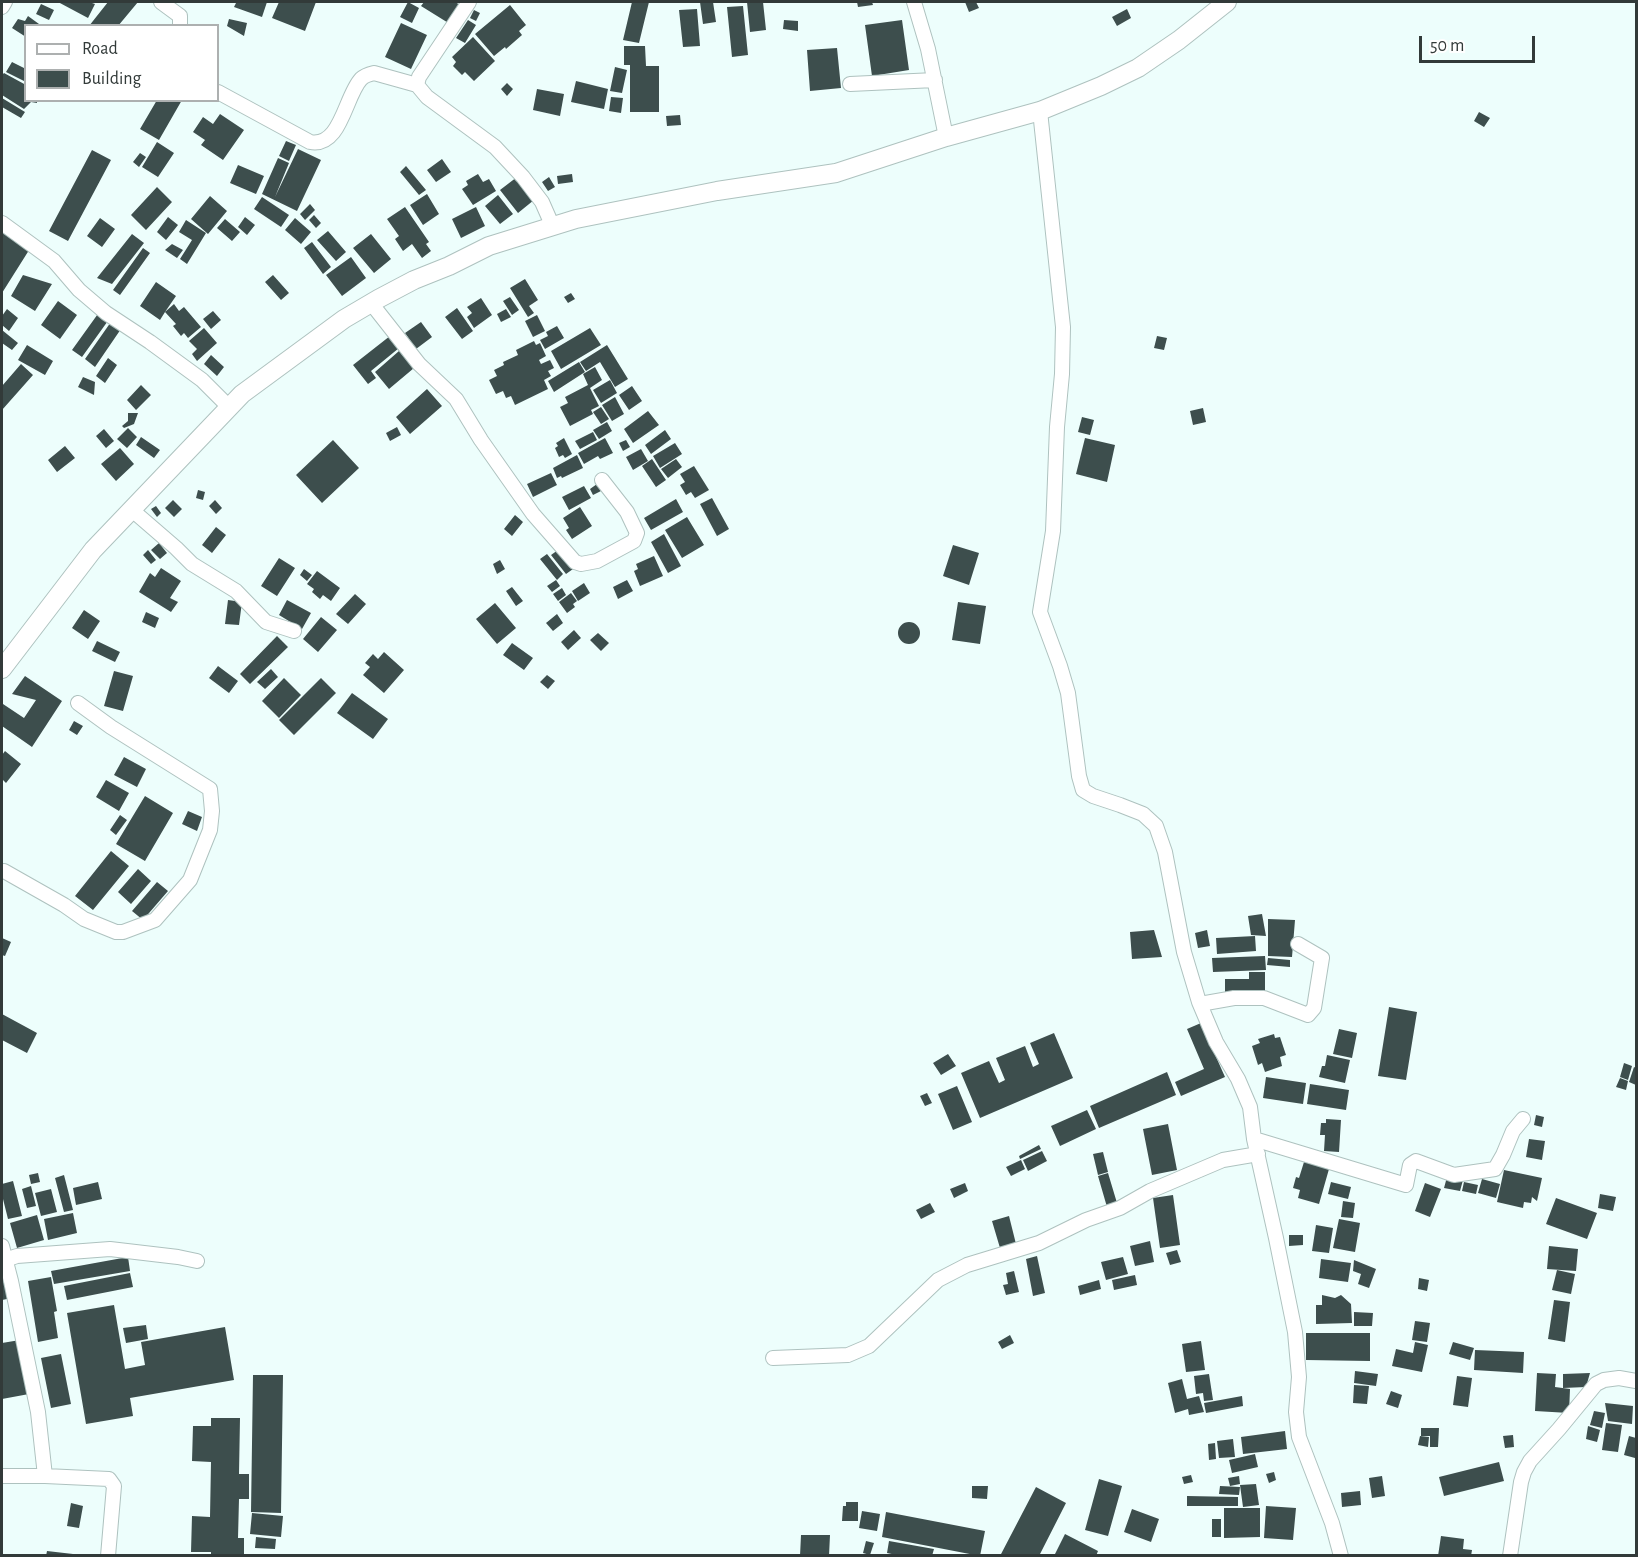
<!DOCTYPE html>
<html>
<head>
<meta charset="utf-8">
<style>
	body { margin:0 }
	#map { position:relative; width:1638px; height:1557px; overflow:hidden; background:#edfefc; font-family:"Alegreya Sans",sans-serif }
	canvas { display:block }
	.frame { position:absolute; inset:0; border:3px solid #323a39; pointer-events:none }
	.legend { position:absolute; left:24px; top:24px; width:195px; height:78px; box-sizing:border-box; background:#fff; border:2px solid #adb0b0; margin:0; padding:8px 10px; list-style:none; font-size:18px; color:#323a39 }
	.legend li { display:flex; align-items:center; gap:12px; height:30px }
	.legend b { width:30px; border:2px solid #adb0b0 }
	.scale { position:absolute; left:1419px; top:36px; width:116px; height:27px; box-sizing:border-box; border:3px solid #323a39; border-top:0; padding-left:8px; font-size:18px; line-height:21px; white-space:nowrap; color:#323a39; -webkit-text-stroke:4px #fff; paint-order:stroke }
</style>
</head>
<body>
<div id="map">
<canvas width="1638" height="1557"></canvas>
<div class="frame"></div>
<ul class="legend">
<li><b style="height:8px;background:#fff"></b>Road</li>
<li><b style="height:16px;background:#3d4e4d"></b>Building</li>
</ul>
<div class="scale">50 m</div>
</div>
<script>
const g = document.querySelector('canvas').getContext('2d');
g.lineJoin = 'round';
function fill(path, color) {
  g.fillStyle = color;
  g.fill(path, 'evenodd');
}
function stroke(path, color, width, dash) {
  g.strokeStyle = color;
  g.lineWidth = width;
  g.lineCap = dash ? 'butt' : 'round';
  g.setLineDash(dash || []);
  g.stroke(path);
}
const building = new Path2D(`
	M58 2H89L95 4 88 18Z
	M108 2H138L118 26H89Z
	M231 2H267L262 17 234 7 236 3Z
	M279 2H316L305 31 272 18Z
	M408 2 419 8 412 23 400 17Z
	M424 2H455L462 6 450 24 421 6Z
	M632 2H649L639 43 623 40Z
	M700 2H713L716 22 703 24Z
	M747 2H763L766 30 750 32Z
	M857 2H872L873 5 858 7Z
	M965 2H976L979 8 969 12Z
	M41 4 54 10 49 20 36 14Z
	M510 5 526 25 519 31 522 35 506 49 505 47 494 56 475 34Z
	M743 6 748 55 732 57 727 7Z
	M697 9 700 46 683 47 679 10Z
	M1127 9 1131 18 1117 26 1112 17Z
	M474 10 480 13 476 21 470 18Z
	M28 16 39 24 38 26H26V37L12 28 18 19 25 21Z
	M229 19 247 23 244 36 227 26Z
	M468 20 476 25 465 43 456 38Z
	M784 20 798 21V31L783 29Z
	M902 20 909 70 872 76 865 25Z
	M401 23 427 35 411 69 385 57Z
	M473 37 495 61 474 81 465 72 462 75 453 66 456 62 452 57Z
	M624 46H645L646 66H659V112H630V65H624Z
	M837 48 841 88 810 91 807 50Z
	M12 62 26 69V82L6 72Z
	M615 67 627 70 622 93 610 91Z
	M4 73 26 85V100H37V103L31 102 24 109 2 95V75Z
	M576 81 608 89 604 109 571 102Z
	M507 83 513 89 507 96 501 89Z
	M537 89 564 94 560 116 533 110Z
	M611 97 623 98 621 113 609 111Z
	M2 98 25 112 21 118 2 107Z
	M157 100H182L159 140 140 129Z
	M1479 112 1490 118 1484 127 1474 121Z
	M220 114 244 130 223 160 201 145 205 140 193 132 203 117 213 124Z
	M680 115 681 125 667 126 666 116Z
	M286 141 296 145 289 161 279 156Z
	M157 142 174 153 158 177 142 167Z
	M298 149 321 160 297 211 262 194 278 158 289 163 275 197Z
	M92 150 111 160 68 241 49 231Z
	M140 153 146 157 139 167 133 162Z
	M442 159 451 172 436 182 427 170Z
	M238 165 264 176 256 194 230 183Z
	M406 166 426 190 419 195 400 172Z
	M478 174 483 182 489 179 496 191 473 205 462 189 468 185 466 181Z
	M572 174 573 182 558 184 557 176Z
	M517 177 534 200 518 213 500 190Z
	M549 177 555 187 548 191 542 182Z
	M157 187 172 202 146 230 131 215Z
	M427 194 439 214 423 225 410 205Z
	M498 195 513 214 500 224 485 206Z
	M210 196 227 211 208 234 191 219Z
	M262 197 289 215 281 227 254 209Z
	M310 204 315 210 305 220 300 214Z
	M405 207 429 242 426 244 431 251 422 258 412 244 403 251 395 239 399 236 387 219Z
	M476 207 485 226 461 238 452 219Z
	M314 215 321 223 316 228 309 220Z
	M168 217 178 225 166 240 157 232Z
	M245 217 255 225 247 235 238 227Z
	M100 218 115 229 102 247 87 236Z
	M295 218 311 232 301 244 285 230Z
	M225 219 240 232 232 241 217 228Z
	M186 220 206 233 187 264 180 259 192 240 179 232Z
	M2 228 31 247 2 293Z
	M328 231 346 252 336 261 317 240Z
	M132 234 144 243 112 284 97 278Z
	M371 234 391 259 374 273 353 248Z
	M312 242 331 267 323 274 304 248Z
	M172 244 183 250 177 258 165 250Z
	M143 248 150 253 120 295 113 290Z
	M351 257 366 278 342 296 326 275Z
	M23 275 52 284 35 311 11 296Z
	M273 275 289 293 281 300 265 282Z
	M525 279 538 300 529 306 534 313 528 317 510 288Z
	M156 282 176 296 165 312 174 304 179 311 184 307 201 327 188 338 184 333 181 336 173 326 176 324 165 312 160 320 140 306Z
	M571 293 575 299 568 303 564 297Z
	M510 297 519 310 512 315 503 301Z
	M481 298 492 315 474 328 467 317 472 313 467 307Z
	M58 301 77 315 60 339 41 325Z
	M457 308 473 331 462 339 445 317Z
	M7 309 18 318 9 331 2 325V316Z
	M506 309 511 317 501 322 497 314Z
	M100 311 110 318 82 357 72 350Z
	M213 311 221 320 211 329 203 319Z
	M537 315 545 331 533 337 525 321Z
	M113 319 123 326 95 367 85 359Z
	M421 322 432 337 416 349 405 333Z
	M557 326 564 338 545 349 540 340 548 336 546 332Z
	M204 328 217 343 197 361 192 354 197 349 189 341Z
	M590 328 601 345 561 369 551 351Z
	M2 330 18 343 12 350 2 343Z
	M390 336 399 348 371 371 376 378 368 384 353 365Z
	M1157 336 1167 338 1164 350 1154 348Z
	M534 341 536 345 540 343 546 356 539 360 541 364 550 360 554 368 548 371 551 376 544 380 548 389 515 405 511 396 506 398 503 391 496 394 489 380 497 376 494 370 504 365 503 362 518 355 516 350Z
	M27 345 53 361 45 375 18 360Z
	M607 345 628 379 615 387 600 362 586 371 580 362Z
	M399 351 414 368 389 389 375 372Z
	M211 355 224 367 217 376 204 364Z
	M108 358 117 365 105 383 96 376Z
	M579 362 585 372 554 392 548 381Z
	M21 364 33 375 2 410V386Z
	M595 367 602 380 590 388 599 406 591 410 593 414 570 426 560 407 568 403 565 397 588 385 583 374Z
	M83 377 95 382 94 395 78 387Z
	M610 380 617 393 601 403 593 390Z
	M141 385 151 395 136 410 127 400Z
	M632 386 642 401 629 410 619 395Z
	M427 389 442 406 410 434 396 417Z
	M615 397 624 414 612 421 602 405Z
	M601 407 609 419 601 424 593 412Z
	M1203 408 1206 422 1193 425 1190 411Z
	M648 411 659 425 633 443 624 429Z
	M128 413H138L134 424 124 428 122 426 128 421Z
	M1082 417 1094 420 1090 435 1078 432Z
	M607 422 612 431 599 439 593 430Z
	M397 427 401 435 390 441 386 433Z
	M128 428 137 437 127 448 117 439Z
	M104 429 114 441 106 448 96 436Z
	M665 430 671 439 651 454 645 445Z
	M593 432 597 440 580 449 575 441Z
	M141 437 160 450 154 458 136 445Z
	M564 438 572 454 565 458 563 455 559 457 555 448 558 446 556 443Z
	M605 438 613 453 600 459 598 456 584 464 578 453Z
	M1085 438 1115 445 1107 482 1076 474Z
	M333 440 359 468 322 503 296 475Z
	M626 440 630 447 623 451 619 443Z
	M675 443 682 454 660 468 653 456Z
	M65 446 75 458 57 472 48 460Z
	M120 448 134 464 116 481 101 464Z
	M641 449 648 461 633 470 626 457Z
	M577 455 583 468 562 478 561 476 557 478 553 468Z
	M652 459 666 480 656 487 642 466Z
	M676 459 682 467 668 478 661 469Z
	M694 466 709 490 695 498 691 492 686 495 680 485 685 482 680 474Z
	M551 473 557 485 533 497 527 484Z
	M597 484 601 491 593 495 590 489Z
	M584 486 591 498 569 510 562 497Z
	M198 490 205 492 203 500 196 498Z
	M712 498 729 529 717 536 700 504Z
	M676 499 683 512 651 530 644 518Z
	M173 500 182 509 174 517 165 508Z
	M215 500 222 508 216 514 209 506Z
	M156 506 161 513 157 517 151 509Z
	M580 507 592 526 572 539 566 530 569 528 563 518Z
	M515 515 523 522 512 536 504 529Z
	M687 517 704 545 682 558 665 530Z
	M216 527 226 535 212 553 202 545Z
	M664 534 681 566 668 573 651 542Z
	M159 543 167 553 160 559 151 550Z
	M953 545 979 553 969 585 943 576Z
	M148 550 156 560 151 564 143 555Z
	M558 550 573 569 566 574 551 555Z
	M547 554 563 574 557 580 540 559Z
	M654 556 663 576 640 586 634 571 638 569 636 564Z
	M279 558 295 568 277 596 261 586Z
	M500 560 505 569 497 574 493 564Z
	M161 568 181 581 170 598 178 602 171 612 139 592 150 573 155 577Z
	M304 569 312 575 307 581 300 575Z
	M317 571 340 588 331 601 323 595 320 599 312 592 314 589 307 584Z
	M556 580 560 586 552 592 547 586Z
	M627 580 633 591 618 599 613 587Z
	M584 583 590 593 578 601 572 591Z
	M512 587 523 601 516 606 506 591Z
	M562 588 566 595 558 601 553 594Z
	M571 593 577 601 573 604 575 607 567 613 559 602Z
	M355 594 366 604 348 624 336 614Z
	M228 600 242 602 239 625 225 624Z
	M287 600 311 613 302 629 279 615Z
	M958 602 986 606 980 644 952 640Z
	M495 603 516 628 497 644 476 619Z
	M84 610 100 621 88 639 72 628Z
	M146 612 159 618 155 628 142 622Z
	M557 614 563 623 553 631 546 623Z
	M321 617 337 630 318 652 303 639Z
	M898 633a11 11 0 1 1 22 0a11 11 0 1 1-22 0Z
	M574 630 581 638 568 650 561 642Z
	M598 633 609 643 601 651 590 640Z
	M277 636 288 647 250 684 240 674Z
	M97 641 120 652 115 662 92 651Z
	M512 643 533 658 524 670 503 655Z
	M384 652 404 670 384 693 363 675 370 667 365 663 373 654 378 659Z
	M218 666 238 681 229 693 209 678Z
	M271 669 278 677 265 689 257 682Z
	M114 671 133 676 123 711 104 706Z
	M547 675 555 681 548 689 540 682Z
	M25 676 62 701 32 747 2 726V707L3 704 24 718 36 700 12 694Z
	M284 678 301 695 279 718 262 701Z
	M321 678 336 693 294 735 279 720Z
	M352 693 388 719 373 739 337 713Z
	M74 721 83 726 77 735 69 730Z
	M5 751 21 764 6 783 2 779V755Z
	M124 757 146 769 137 787 114 775Z
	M106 780 129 793 119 811 96 797Z
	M145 796 173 813 145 861 116 844Z
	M188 811 202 817 197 831 182 824Z
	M120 815 127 820 116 835 110 830Z
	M111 851 129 866 93 910 75 896Z
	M138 869 151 881 131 904 118 892Z
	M157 882 168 891 143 920 132 911Z
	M1262 914 1266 936 1251 935 1248 916Z
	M1268 919 1295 920 1292 957 1268 956Z
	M1154 930 1162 957 1132 959 1130 932Z
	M1207 930 1210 946 1198 948 1195 933Z
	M1255 936 1256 951 1217 954 1216 938Z
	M2 938 11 942 5 956 2 955Z
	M1265 956 1266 970 1213 972 1212 958Z
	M1268 958 1290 960V967L1267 965Z
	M1249 972H1265V992H1225V979H1249Z
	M1389 1007 1417 1012 1406 1080 1378 1076Z
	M2 1014 37 1033 27 1053 2 1040Z
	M1201 1023 1225 1077 1181 1096 1175 1082 1204 1069 1187 1029Z
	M1339 1029 1357 1033 1352 1058 1333 1054Z
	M1054 1033 1073 1078 980 1118 961 1073 989 1061 999 1083 1005 1080 996 1058 1025 1046 1033 1067 1039 1064 1030 1043Z
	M1274 1034 1275 1038 1280 1037 1286 1055 1280 1057 1282 1066 1265 1072 1262 1063 1258 1065 1252 1046 1260 1043 1258 1039Z
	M948 1054 956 1066 941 1075 933 1063Z
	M1327 1055 1350 1060 1345 1083 1319 1077 1322 1066H1325Z
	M1624 1063 1632 1066 1628 1080 1620 1077Z
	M1634 1067 1636 1068V1085L1629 1082Z
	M1167 1072 1176 1095 1099 1128 1090 1106Z
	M1266 1077 1306 1083 1303 1104 1263 1098Z
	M1620 1078 1628 1081 1626 1090 1616 1087Z
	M1310 1084 1349 1090 1346 1110 1307 1104Z
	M957 1086 972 1122 953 1130 938 1094Z
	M927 1093 932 1103 925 1106 920 1096Z
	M1087 1110 1096 1129 1060 1146 1051 1126Z
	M1536 1115 1544 1117 1542 1127 1534 1125Z
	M1326 1119 1341 1120 1339 1152 1324 1151 1325 1135H1320L1321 1123H1326Z
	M1168 1124 1177 1170 1152 1175 1143 1129Z
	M1529 1139 1545 1141 1542 1160 1526 1157Z
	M1039 1145 1041 1149 1020 1159 1019 1156Z
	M1042 1151 1047 1161 1028 1171 1023 1160Z
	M1103 1152 1108 1172 1098 1175 1093 1154Z
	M1021 1160 1025 1169 1011 1176 1006 1167Z
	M1304 1162 1329 1169 1319 1204 1298 1198 1300 1190 1293 1188 1296 1177 1299 1178Z
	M1504 1170 1542 1178 1537 1201 1532 1197 1531 1203 1524 1202 1523 1208 1497 1202Z
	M38 1173 40 1182 31 1184 29 1175Z
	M1108 1173 1117 1203 1107 1207 1098 1176Z
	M64 1175 73 1210 64 1212 55 1178Z
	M1447 1177 1463 1180 1460 1191 1444 1188Z
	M1482 1179 1500 1184 1496 1198 1478 1193Z
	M13 1181 22 1216 8 1219 2 1195V1184Z
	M98 1182 102 1199 76 1205 73 1188Z
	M1331 1182 1351 1187 1348 1199 1328 1194Z
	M1464 1182 1478 1185 1476 1194 1462 1191Z
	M965 1183 968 1191 954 1198 950 1189Z
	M1425 1183 1441 1189 1430 1217 1415 1211Z
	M31 1186 36 1206 27 1208 22 1189Z
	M51 1189 57 1212 41 1216 35 1193Z
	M1600 1194 1616 1197 1613 1211 1598 1208Z
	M1173 1195 1180 1245 1160 1248 1153 1198Z
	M1556 1198 1597 1213 1587 1239 1546 1224Z
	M1343 1201 1355 1203 1353 1218 1341 1217Z
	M930 1203 935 1212 921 1219 916 1210Z
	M73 1213 77 1233 48 1240 44 1219Z
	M37 1215 44 1240 17 1248 10 1223Z
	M1009 1216 1016 1244 1000 1248 992 1221Z
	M1339 1219 1360 1223 1355 1252 1333 1248Z
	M1316 1225 1333 1228 1329 1253 1312 1251Z
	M1289 1235H1303V1245L1289 1246Z
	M1150 1241 1154 1262 1135 1266 1130 1246Z
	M1549 1246 1578 1249 1576 1271 1547 1269Z
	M1177 1250 1181 1262 1170 1265 1166 1253Z
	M1037 1256 1045 1293 1033 1296 1026 1259Z
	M128 1257 130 1271 54 1284 51 1271Z
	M1123 1257 1128 1274 1106 1280 1101 1262Z
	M1321 1259 1351 1263 1348 1282 1319 1278Z
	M1354 1260 1376 1269 1369 1288 1358 1284 1361 1274 1353 1271Z
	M1557 1270 1575 1274 1571 1294 1552 1290Z
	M1014 1271 1019 1292 1006 1295 1003 1285 1008 1284 1006 1273Z
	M6 1272 12 1298 2 1300V1273Z
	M130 1273 133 1287 67 1300 64 1286Z
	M1135 1275 1137 1285 1114 1290 1112 1280Z
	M51 1277 57 1311 54 1312 58 1338 38 1342 28 1281Z
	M1419 1278 1429 1280 1427 1291 1418 1289Z
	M1099 1280 1101 1289 1080 1295 1078 1286Z
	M1322 1295 1335 1298 1341 1295 1351 1304 1352 1323 1316 1324V1305H1322Z
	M1554 1300 1570 1302 1565 1342 1548 1339Z
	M114 1305 125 1369 145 1365 141 1342 225 1327 234 1380 130 1398 133 1416 86 1424 67 1313Z
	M1354 1312 1373 1313 1372 1326H1354Z
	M1415 1321 1430 1323 1427 1342 1412 1340Z
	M146 1325 148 1339 126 1343 123 1328Z
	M1306 1333H1370V1361L1306 1360Z
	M1010 1335 1014 1343 1002 1349 998 1342Z
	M20 1340 29 1394 2 1399V1343Z
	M1201 1341 1205 1370 1186 1372 1182 1344Z
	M1415 1342 1428 1345 1422 1372 1392 1366 1396 1349 1413 1353Z
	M1453 1342 1474 1348 1470 1360 1449 1354Z
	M1475 1350 1524 1352 1523 1373 1474 1370Z
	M61 1354 71 1404 51 1408 41 1358Z
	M1355 1371 1378 1374 1376 1386 1354 1383Z
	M1537 1373 1556 1374 1555 1387 1570 1389 1569 1413 1535 1411Z
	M1590 1373 1586 1387 1563 1388V1374Z
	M1209 1374 1213 1400 1204 1401 1203 1393 1196 1394 1194 1376Z
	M253 1375H283L281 1513 251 1512Z
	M1457 1376 1472 1378 1468 1407 1453 1405Z
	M1182 1379 1187 1399 1199 1396 1204 1412 1189 1415 1188 1409 1175 1413 1168 1383Z
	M1354 1385 1369 1386 1367 1404 1353 1403Z
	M1391 1391 1402 1395 1398 1408 1386 1404Z
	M1242 1396 1243 1406 1206 1413 1204 1403Z
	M1605 1403 1633 1406 1632 1424 1608 1421Z
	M1594 1411 1605 1413 1602 1428 1590 1425Z
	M211 1418H240L239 1474H249V1499H239L238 1538H244V1556H211V1552H191L192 1516 210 1517 211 1462 192 1461 193 1426H211Z
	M1606 1423 1622 1425 1618 1452 1602 1450Z
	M1588 1426 1600 1430 1597 1442 1586 1439Z
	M1421 1428H1439L1438 1447H1430V1436H1421Z
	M1285 1431 1287 1449 1243 1454 1241 1437Z
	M1513 1435 1514 1447 1505 1448 1503 1436Z
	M1420 1436 1429 1437 1428 1447 1418 1445Z
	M1629 1436 1636 1438V1450L1635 1458 1624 1455Z
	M1233 1439 1235 1457 1219 1458 1217 1441Z
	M1215 1443 1216 1459 1209 1460 1208 1444Z
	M1255 1454 1258 1467 1232 1473 1229 1460Z
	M1499 1462 1504 1481 1444 1496 1439 1477Z
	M1274 1472 1276 1480 1269 1483 1266 1474Z
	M1191 1475 1193 1482 1184 1484 1182 1477Z
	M1239 1476 1240 1484 1230 1486 1228 1478Z
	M1382 1476 1385 1496 1372 1498 1369 1478Z
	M1099 1479 1122 1486 1108 1536 1085 1530Z
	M1256 1484 1259 1505 1243 1507 1240 1485Z
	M972 1486H988L987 1499 972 1498Z
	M1220 1486 1240 1487 1239 1495 1219 1494Z
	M1036 1487 1066 1503 1039 1556H1000Z
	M1360 1491 1361 1505 1342 1507 1341 1493Z
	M1187 1496 1238 1497V1506H1187Z
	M846 1502H858V1521H842L843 1506H846Z
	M71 1503 83 1506 79 1528 67 1526Z
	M1266 1506 1296 1508 1293 1540 1264 1538Z
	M1224 1508H1260V1537L1224 1538Z
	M1132 1509 1159 1519 1151 1542 1124 1532Z
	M862 1511 880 1514 877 1531 859 1528Z
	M886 1512 985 1531 980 1556 882 1537Z
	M252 1513 283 1516 281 1537 250 1534Z
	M1212 1519H1221V1537H1212Z
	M1065 1534 1098 1551 1096 1556H1054Z
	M801 1535H830L829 1556H800Z
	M1441 1536 1464 1539 1463 1549 1472 1550 1471 1556H1438Z
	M256 1537 276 1539 275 1549 255 1548Z
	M866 1541 874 1543 870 1555 863 1553Z
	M889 1541 934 1549 932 1556H901L887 1553Z
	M47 1551 73 1554V1556H46Z`);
const minor = new Path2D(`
	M161 2 180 16V26
	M469 2 419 77 417 85 427 97 495 147 523 177 542 202 553 227
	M914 2 928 49 946 137
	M2 7 5 2
	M850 84 935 80
	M218 92 310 142C341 148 345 96 361 79 364 76 370 74 374 73L417 85
	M1040 111 1063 327 1062 374 1057 427 1053 531 1040 612 1060 666 1068 693 1079 776 1083 790 1093 796 1120 805 1143 814 1156 826 1165 852 1184 952 1199 1002 1216 1042 1238 1079 1250 1107 1254 1139 1276 1238 1295 1332 1299 1377 1296 1412 1299 1437 1332 1523 1341 1556
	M2 223 54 261 79 290 106 313 150 342 202 380 230 408
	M371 303 419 364 456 399 481 440 533 514 575 562 581 564 597 561 634 541 637 533 627 512 602 480
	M132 510 176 548 192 564 236 591 266 622 294 631
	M4 871 64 905 84 919 116 932H123L155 920 190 880 210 830 212 811 210 789 111 727 78 703
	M1200 1004 1234 998H1264L1308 1015 1314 1008 1322 958 1298 944
	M1254 1139 1406 1185 1410 1165 1416 1161 1454 1175 1495 1169 1503 1155 1513 1131 1523 1119
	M2 1246 11 1281 38 1412 45 1476
	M2 1261 17 1256 110 1249 178 1257 197 1261
	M773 1358 848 1355 869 1346 938 1280 967 1265 1039 1243 1086 1220 1120 1208 1150 1191 1223 1160 1258 1154
	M2 1476H45L109 1479 114 1486 108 1556
	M1510 1556 1521 1482 1524 1472 1530 1461 1559 1429 1596 1384 1604 1380 1619 1378 1636 1381`);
const tertiary = new Path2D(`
	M2 669 93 550 242 394 344 319 378 299 414 280 449 266 489 246 576 219 717 191 836 173 946 137 1040 111 1101 86 1138 68 1179 40 1227 2`);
fill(building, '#3d4e4d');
stroke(minor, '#aec2bf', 16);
stroke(tertiary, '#aec2bf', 20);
stroke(minor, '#fff', 14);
stroke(tertiary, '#fff', 18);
</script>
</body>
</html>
